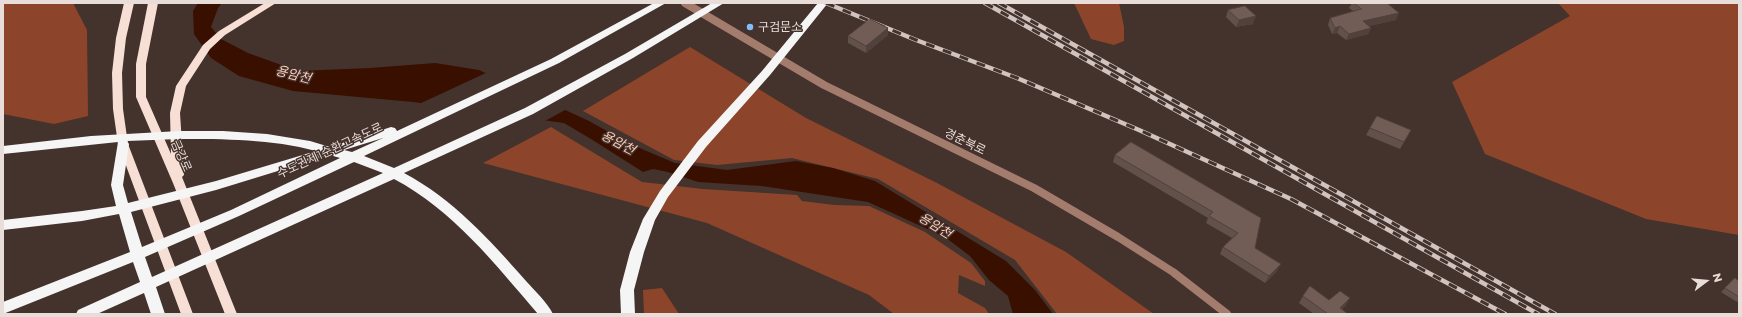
<!DOCTYPE html>
<html>
<head>
<meta charset="utf-8">
<style>
	body { margin:0 }
	#map { position:relative; width:1742px; height:317px; overflow:hidden; background:#44322c; font-family:Montserrat,sans-serif }
	canvas { display:block }
	.frame { position:absolute; inset:0; border:4px solid #e9ddd9; pointer-events:none }
	.north { position:absolute; left:1686px; top:261px; width:40px; height:40px; -webkit-text-stroke:3px #44322c; paint-order:stroke; rotate:74deg; font-size:11px; font-weight:700; line-height:16px; text-align:center; color:#e9ddd9 }
	.north::after { content:''; display:block; margin:auto; width:14px; height:18px; background:#e9ddd9; clip-path:polygon(50% 0,100% 100%,50% 72%,0 100%) }
</style>
</head>
<body>
<div id="map">
<canvas width="1742" height="317"></canvas>
<div class="frame"></div>
<div class="north">N</div>
</div>
<script>
const g = document.querySelector('canvas').getContext('2d');
g.lineJoin = 'round';
function fill(path, color) {
  g.fillStyle = color;
  g.fill(path, 'evenodd');
}
function stroke(path, color, width, dash) {
  g.strokeStyle = color;
  g.lineWidth = width;
  g.lineCap = dash ? 'butt' : 'round';
  g.setLineDash(dash || []);
  g.stroke(path);
}
function write(font, color, halo, rows, align = 'center') {
  g.font = font + ' Montserrat,"Noto Sans KR",sans-serif';
  g.lineWidth = 3;
  g.setLineDash([]);
  g.textBaseline = 'middle';
  g.strokeStyle = halo;
  g.fillStyle = color;
  for (const [text, x, y, turn = 0] of rows) {
    g.save();
    g.translate(x, y);
    g.rotate((+turn || 0) * Math.PI / 180);
    g.textAlign = isNaN(turn) ? turn : align;
    if (halo) g.strokeText(text, 0, 0);
    g.fillText(text, 0, 0);
    g.restore();
  }
}
const green = new Path2D(`
	M3 3H73L87 30 88 116 54 124 3 114Z
	M1074 3H1119L1124 27V41L1114 45 1091 39Z
	M1558 3H1739V235L1646 219 1485 154 1452 82 1570 16Z
	M690 47 806 118 937 183 1066 252 1154 314H1057L1015 260 878 179 792 158 717 165 674 160 583 111Z
	M551 127 642 182 703 189 797 195 802 201 834 205 869 206 925 232 971 263 985 281V286L959 275 958 293 985 308 989 314H894L869 295 707 223 483 163Z
	M662 288 679 314H644L643 290Z`);
const water = new Path2D(`
	M198 3H222L218 8 211 27 221 39 248 53 298 71 370 68 435 63 479 70 589 121 630 144 675 163 727 170 796 161 833 168 875 181 1006 261 1035 290 1053 314H1013L1008 296 989 280 970 256 945 237 868 202 762 186 698 182 668 172 653 169 643 172 591 139 564 123 413 102 293 91 239 76 211 58 194 34 193 11Z`);
const pier = new Path2D(`
	M488 72 567 109 543 122 419 104Z`);
const tertiary = new Path2D(`
	M685 3 824 85 1034 188 1118 237 1173 272 1227 314`);
const trunk = new Path2D(`
	M124 3H134L126 38 122 73 123 109 128 144 193 314H181L118 144 113 109 112 73 116 38Z
	M148 3H158L146 64V97L171 154 170 113 176 86 203 45 219 31 265 3H276L225 35 210 49 186 86 180 113 184 175 182 177 237 314H225L173 183 136 97V64Z`);
const motorway = new Path2D(`
	M654 3H666L559 63 364 156 394 168 525 108 625 54 712 3H724L633 58 533 114 404 173C453 199 490 240 526 281 535 291 547 302 553 314H538C495 264 453 210 394 179L156 287 165 314H151L144 293 97 314H76L78 310 140 282 133 262 3 314V302L130 252 119 214 82 221 3 230V220L82 211 116 206 111 185 118 142 3 154V146L91 136 179 131H223L267 134 310 141 330 147 391 127 395 128 397 131 551 59ZM383 138 352 152 344 150ZM179 139C224 139 272 139 316 151L216 181 128 203 123 185 129 144 127 141ZM330 155 340 158 231 210 142 247 131 212 216 190ZM354 162 383 173 152 277 145 257 239 216Z
	M818 3H828L770 75 706 147 668 197 655 220 644 252 634 290 635 314H621L620 290 630 252 643 219 660 191 698 141 762 71Z`);
const rail = new Path2D(`
	M826 3 916 40 1017 78 1139 130 1291 199 1505 314
	M985 3 1538 314
	M999 3 1555 314`);
const wall = new Path2D(`
	M1352 3H1387L1396 20 1369 26 1371 28 1368 34 1346 40 1337 33 1332 34 1328 25 1330 18 1353 11 1349 8Z
	M1228 10 1253 24 1236 27 1226 17Z
	M888 28V35L866 53 848 43V36Z
	M1370 128 1411 130 1400 149 1366 135Z
	M1115 155 1261 218 1255 248 1277 271 1265 283 1220 254 1223 247 1232 238 1206 223 1208 218 1113 162Z
	M1735 278 1739 281V300L1737 302 1721 292Z
	M1303 296 1329 300 1346 305 1342 309 1348 314H1314L1299 303Z`);
const shadedWall = new Path2D(`
	M1399 13 1396 20 1360 28 1363 21Z
	M1256 16 1253 24 1236 27 1239 20Z
	M1340 26 1337 33 1332 34 1335 28Z
	M888 28V35L866 53V46Z
	M1371 28 1368 34 1346 40 1349 34Z
	M1281 264 1277 271 1265 283 1269 276Z
	M1350 298 1346 305 1336 314 1340 308Z`);
const building = new Path2D(`
	M1354 3H1387L1399 13 1363 21 1371 28 1349 34 1340 26 1335 28 1330 18 1361 9Z
	M1245 6 1256 16 1239 20 1228 10Z
	M870 19 888 28 866 46 848 36Z
	M1377 116 1411 130 1404 142 1370 128Z
	M1131 142 1261 218 1255 248 1281 264 1269 276 1223 247 1238 233 1209 216 1213 212 1115 155Z
	M1735 278 1739 281V297L1725 288Z
	M1310 286 1329 300 1340 291 1350 298 1340 308 1348 314H1328L1303 296Z`);
const markers = [
	[750,27,4,"#82bcfa"]
];
const poiNames = [
	["구검문소",758,27]
];
const streetNames = [
	["경춘북로",965,142,26],
	["수도권제1순환고속도로",330,151,-25],
	["금강로",181,156,66]
];
const waterNames = [
	["용암천",293,75,14],
	["용암천",618,143,28],
	["용암천",935,226,32]
];
fill(green, '#8c452a');
fill(water, '#390f00');
fill(pier, '#44322c');
stroke(tertiary, '#a47c6e', 8);
fill(trunk, '#f8dfd6');
fill(motorway, '#f5f5f5');
stroke(rail, '#d1c4c0', 4.5);
stroke(rail, '#44322c', 3, [9]);
fill(wall, '#62504a');
fill(shadedWall, '#50413c');
fill(building, '#725d56');
stroke(building, '#50413c', 1);
for (const [x, y, r, color] of markers) {
  const dot = new Path2D();
  dot.arc(x, y, r, 0, 2 * Math.PI);
  g.fillStyle = color;
  g.fill(dot);
  stroke(dot, '#44322c', 1.5);
}
write('12px', '#e9ddd9', '#44322c', poiNames, 'left');
write('12px', '#e9ddd9', '#44322c', streetNames);
write('italic 13px', '#fcccba', '#44322c', waterNames);
</script>
</body>
</html>
